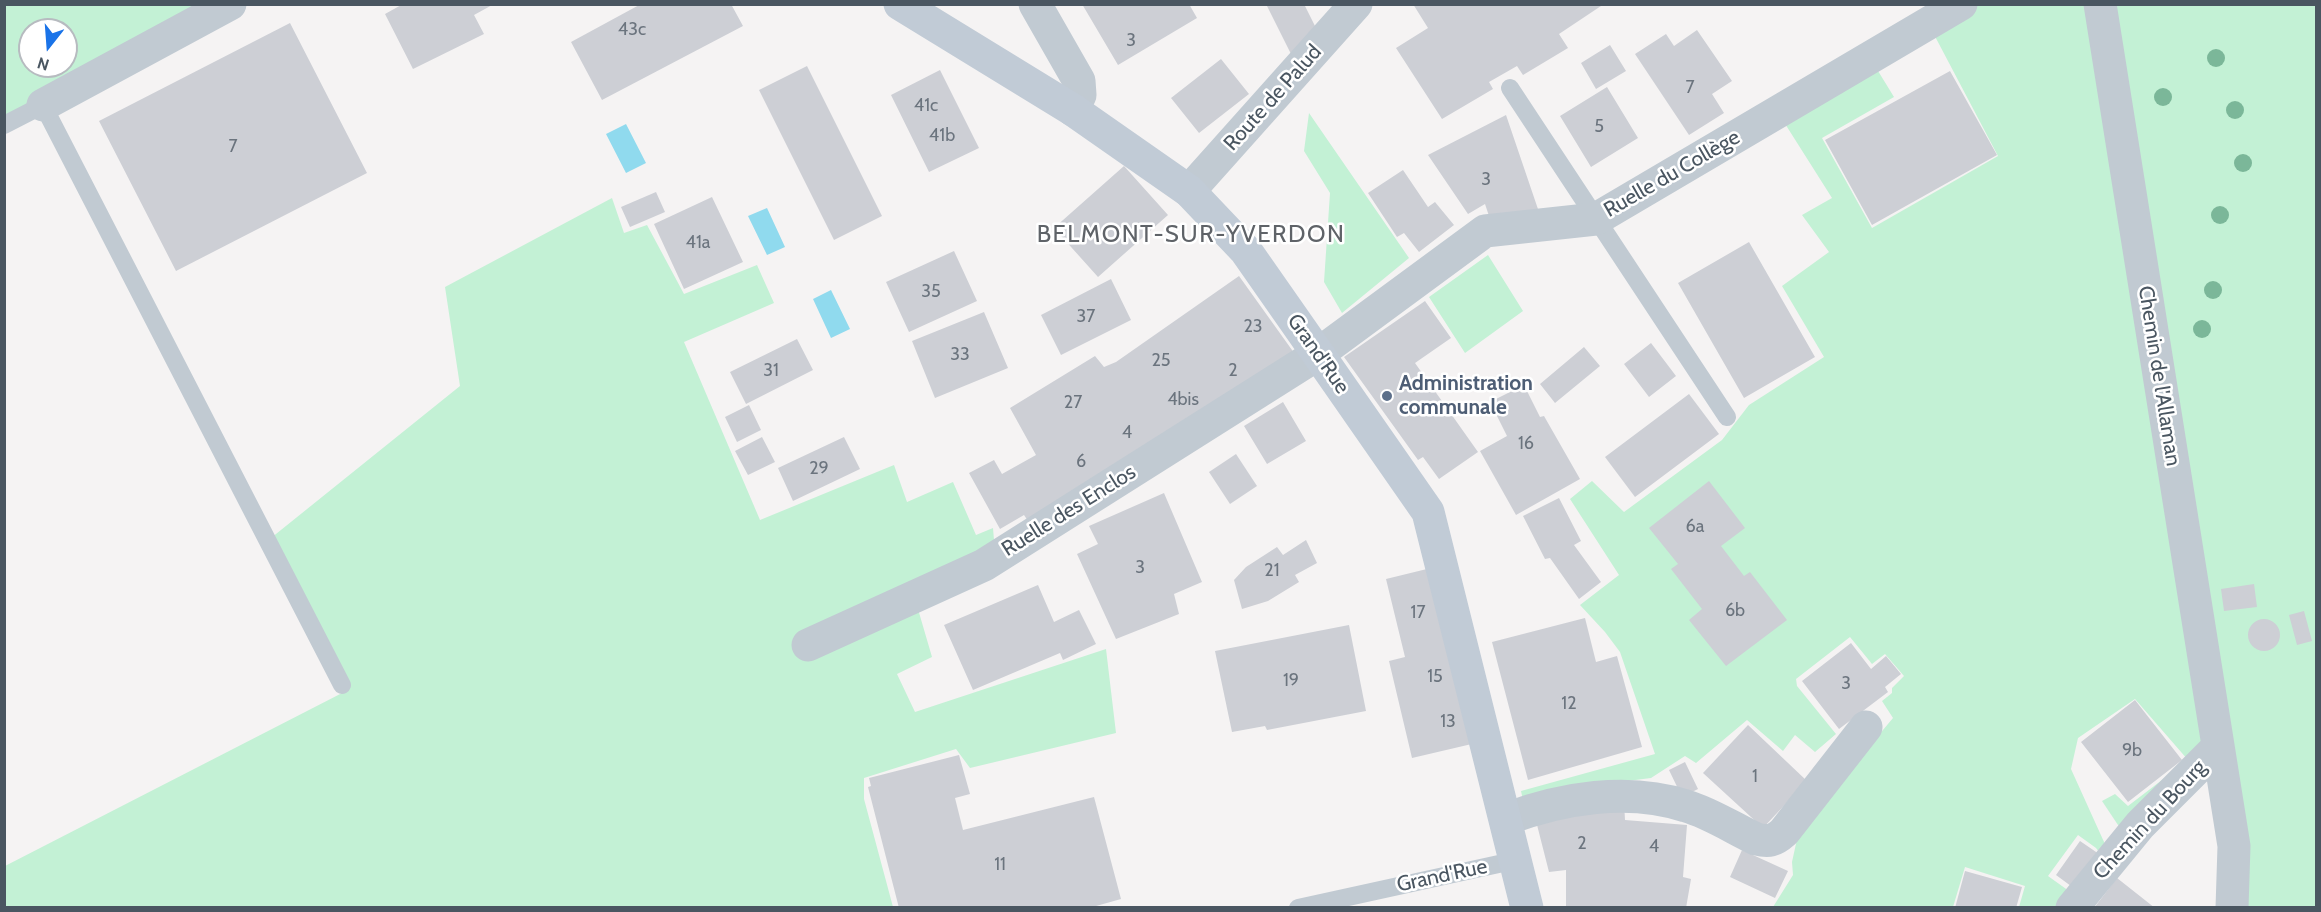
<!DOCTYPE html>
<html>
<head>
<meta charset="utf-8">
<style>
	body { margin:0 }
	#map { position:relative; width:2321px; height:912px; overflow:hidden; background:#f5f3f3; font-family:Cabin,sans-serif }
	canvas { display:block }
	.frame { position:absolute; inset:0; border:6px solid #4a5661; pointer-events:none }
	.north { position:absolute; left:18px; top:18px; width:60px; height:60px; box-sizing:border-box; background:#fff; border:2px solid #b7bbc0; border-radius:50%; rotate:197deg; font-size:16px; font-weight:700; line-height:24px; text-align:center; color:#4a5661 }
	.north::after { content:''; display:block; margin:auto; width:21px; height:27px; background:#1a73e8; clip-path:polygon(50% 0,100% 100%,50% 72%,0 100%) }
</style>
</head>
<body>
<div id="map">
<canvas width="2321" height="912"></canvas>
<div class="frame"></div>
<div class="north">N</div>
</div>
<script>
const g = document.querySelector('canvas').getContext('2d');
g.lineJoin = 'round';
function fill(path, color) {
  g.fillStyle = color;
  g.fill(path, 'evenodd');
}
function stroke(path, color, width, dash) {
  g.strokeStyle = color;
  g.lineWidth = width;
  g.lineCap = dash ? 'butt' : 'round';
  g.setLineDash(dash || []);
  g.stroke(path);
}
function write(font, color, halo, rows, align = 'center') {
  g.font = font + ' Cabin,sans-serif';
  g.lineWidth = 5;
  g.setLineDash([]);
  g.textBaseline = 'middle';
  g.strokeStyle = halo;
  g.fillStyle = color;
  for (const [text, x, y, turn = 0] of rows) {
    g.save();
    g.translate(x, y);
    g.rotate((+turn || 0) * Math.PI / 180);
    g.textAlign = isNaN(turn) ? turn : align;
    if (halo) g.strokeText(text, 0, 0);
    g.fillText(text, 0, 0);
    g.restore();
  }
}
const green = new Path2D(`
	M5 5H223L5 122ZM30 30H66V66H30Z
	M1965 5H2097L2215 745 2124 834 2102 801 2115 794 2128 806 2188 760 2135 699 2078 738 2071 769 2109 853 2105 860 2096 848 2078 835 2048 876 2076 896 2067 907H2019L2025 886 1965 867 1953 907H1773L1793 875 1792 862 1799 830 1893 718 1882 701 1892 693V688L1904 676 1885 654 1872 664 1850 637 1796 679 1797 686 1836 734 1815 752 1795 735 1783 751 1747 720 1696 763 1685 756 1651 778 1580 787 1524 805 1521 791 1655 754 1620 652 1605 632 1580 605 1619 575 1570 499 1592 481 1624 512 1722 440 1749 405 1824 357 1782 286 1829 252 1802 215 1832 198 1782 119 1875 66 1894 97 1822 138 1872 228 1998 156 1929 25Z
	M2101 5H2316V907H2235Z
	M1309 113 1409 258 1342 313 1324 282 1330 193 1304 151Z
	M612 198 624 233 647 225 684 294 757 265 774 303 684 342 760 520 894 465 907 502 953 482 976 535 993 528 995 552 913 592 932 657 897 674 915 712 1106 649 1116 733 970 768 956 749 864 778V799L893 907 5 908V866L346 691 271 538 460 386 445 287Z
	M1488 255 1523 311 1465 353 1429 297Z`);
const water = new Path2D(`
	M626 124 646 163 626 173 606 134Z
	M767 208 785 247 767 255 748 216Z
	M831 290 850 329 831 338 813 299Z`);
const building = new Path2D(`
	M403 4H494L474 15 484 34 413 69 385 14Z
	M641 4H731L743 26 602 100 571 42Z
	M1082 4H1189L1197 18 1118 65Z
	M1266 4H1304L1317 30 1291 54Z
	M1413 4H1604L1559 34 1568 48 1523 75 1517 66 1489 82 1493 89 1442 119 1396 48 1428 28Z
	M290 23 367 173 176 271 99 121Z
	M1697 30 1732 81 1712 94 1724 113 1689 135 1635 54 1666 34 1674 46Z
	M1610 45 1626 71 1596 89 1581 63Z
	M1221 59 1249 94 1199 133 1171 98Z
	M807 66 882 216 834 240 759 90Z
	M940 70 979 148 929 172 891 95Z
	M1950 71 1997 155 1872 225 1825 140Z
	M1607 87 1638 138 1591 167 1560 116Z
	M1506 115 1540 215 1491 222 1485 204 1468 214 1428 155Z
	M1124 166 1168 215 1098 277 1054 228Z
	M1403 170 1428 207 1435 202 1454 225 1419 252 1404 233 1397 237 1368 193Z
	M656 192 665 212 630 227 621 207Z
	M712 197 743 262 684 289 654 224Z
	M1749 242 1815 357 1744 398 1678 283Z
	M954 251 977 301 909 332 886 282Z
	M1239 276 1297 357 1030 524 1024 515 1000 529 969 473 994 460 1002 474 1036 455 1010 408 1095 356 1104 367 1116 362Z
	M1111 279 1131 320 1061 355 1041 315Z
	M1425 301 1451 338 1415 363 1478 452 1439 479 1423 457 1418 460 1344 357Z
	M984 312 1008 368 935 398 912 341Z
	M797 339 813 370 746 404 730 372Z
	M1651 343 1676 376 1649 397 1624 364Z
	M1584 347 1600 366 1555 403 1540 384Z
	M1524 385 1540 417 1544 416 1580 479 1516 515 1480 451 1507 436 1490 402Z
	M1689 394 1719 434 1635 497 1605 457Z
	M1283 402 1306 441 1267 464 1244 426Z
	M749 405 761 430 737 442 725 417Z
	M762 437 775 462 748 475 735 451Z
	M844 437 860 469 793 501 778 468Z
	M1236 454 1257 486 1230 504 1209 472Z
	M1709 481 1745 528 1721 546 1744 576 1750 572 1787 620 1726 666 1689 620 1702 609 1671 569 1678 564 1649 528Z
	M1164 493 1202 582 1174 594 1179 614 1116 639 1077 554 1098 544 1089 526Z
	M1559 498 1581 541 1574 545 1601 582 1579 599 1550 558 1545 559 1523 516Z
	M1306 540 1317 563 1295 575 1299 582 1268 601 1242 609 1234 580 1246 567 1277 547 1283 555Z
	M1431 568 1476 743 1412 758 1389 661 1405 657 1386 579Z
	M2254 584 2257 607 2224 611 2221 589Z
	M1038 585 1054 622 1079 610 1096 644 1063 660 1060 653 973 690 944 625Z
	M2304 611 2312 641 2297 645 2289 615Z
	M1585 618 1596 662 1617 656 1642 747 1528 780 1492 642Z
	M2248 635a16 16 0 1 1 32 0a16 16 0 1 1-32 0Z
	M1349 625 1366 711 1267 730 1265 726 1232 732 1215 651Z
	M1851 643 1871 669 1886 656 1901 674 1885 687 1888 692 1839 729 1802 681Z
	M2135 700 2182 760 2128 802 2081 742Z
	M1748 725 1807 781 1763 828 1703 773Z
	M959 755 970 794 955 798 963 830 1094 797 1121 899 1089 908H899L868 787 871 786 869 778Z
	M1685 762 1698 789 1682 797 1669 770Z
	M1624 802 1625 820 1687 825 1683 877 1691 879 1686 908H1566V870L1549 872 1535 817Z
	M2080 841 2099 854 2075 889 2056 875Z
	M1742 850 1788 871 1775 898 1730 877Z
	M1965 871 2022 887 2016 908H1955Z
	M2117 878 2155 908H2094Z`);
const lane = new Path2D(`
	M1510 88 1727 417
	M4 125 43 105 342 685
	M1298 908 1517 860`);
const street = new Path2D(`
	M1035 4 1079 81 1080 95 1073 110
	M2100 4 2234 846 2232 908
	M43 105 230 4
	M1189 191 1356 4
	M808 645 984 565 1318 354 1485 231 1596 219 1961 4
	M1506 819C1562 798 1628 787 1686 806 1710 813 1733 828 1756 839 1769 842 1774 841 1784 832L1866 727
	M2072 908 2140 825 2218 747`);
const secondary = new Path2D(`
	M900 4 1073 110 1189 191 1246 251 1318 354 1428 512 1527 908`);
const trees = [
	[2216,58],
	[2163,97],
	[2235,110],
	[2243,163],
	[2220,215],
	[2213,290],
	[2202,329]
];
const markers = [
	[1387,396,6,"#5c6f8a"]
];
const numberNames = [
	["43c",632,30],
	["3",1131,41],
	["7",1690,88],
	["41c",926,106],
	["5",1599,127],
	["41b",942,136],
	["7",233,147],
	["3",1486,180],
	["41a",698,243],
	["35",931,292],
	["37",1086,317],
	["23",1253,327],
	["33",960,355],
	["25",1161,361],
	["31",771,371],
	["2",1233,371],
	["4bis",1183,400],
	["27",1073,403],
	["4",1127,433],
	["16",1526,444],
	["6",1081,462],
	["29",819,469],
	["6a",1695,527],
	["3",1140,568],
	["21",1272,571],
	["6b",1735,611],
	["17",1418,613],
	["15",1435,677],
	["19",1291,681],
	["3",1846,684],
	["12",1569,704],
	["13",1448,722],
	["9b",2132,751],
	["1",1755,777],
	["2",1582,844],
	["4",1654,847],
	["11",1000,865]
];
const streetNames = [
	["Route de Palud",1273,98,-48],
	["Ruelle du Collège",1672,174,-30],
	["Grand'Rue",1318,354,55],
	["Chemin de l'Allaman",2159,376,81],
	["Ruelle des Enclos",1069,511,-32],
	["Chemin du Bourg",2150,820,-47],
	["Grand'Rue",1442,876,-12]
];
const serviceNames = [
	["Administration",1399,384],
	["communale",1399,408]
];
const quarterNames = [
	["BELMONT-SUR-YVERDON",1191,235]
];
fill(green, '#c3f1d5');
fill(water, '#90daee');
fill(building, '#cdcfd5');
stroke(lane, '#c1cad2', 18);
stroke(street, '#c1cad2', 33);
stroke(secondary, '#c1cbd6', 33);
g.fillStyle = '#7bb799';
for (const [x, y] of trees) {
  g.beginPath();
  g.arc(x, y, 9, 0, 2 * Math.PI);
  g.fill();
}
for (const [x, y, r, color] of markers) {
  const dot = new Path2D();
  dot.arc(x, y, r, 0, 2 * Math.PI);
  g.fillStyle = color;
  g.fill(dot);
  stroke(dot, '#fff', 2);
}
write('18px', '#6b747e', null, numberNames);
write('21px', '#4a5661', '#fff', streetNames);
write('bold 21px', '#4e5e75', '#fff', serviceNames, 'left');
g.letterSpacing = '1.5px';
write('24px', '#5f6368', '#fff', quarterNames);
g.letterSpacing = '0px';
</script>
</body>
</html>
